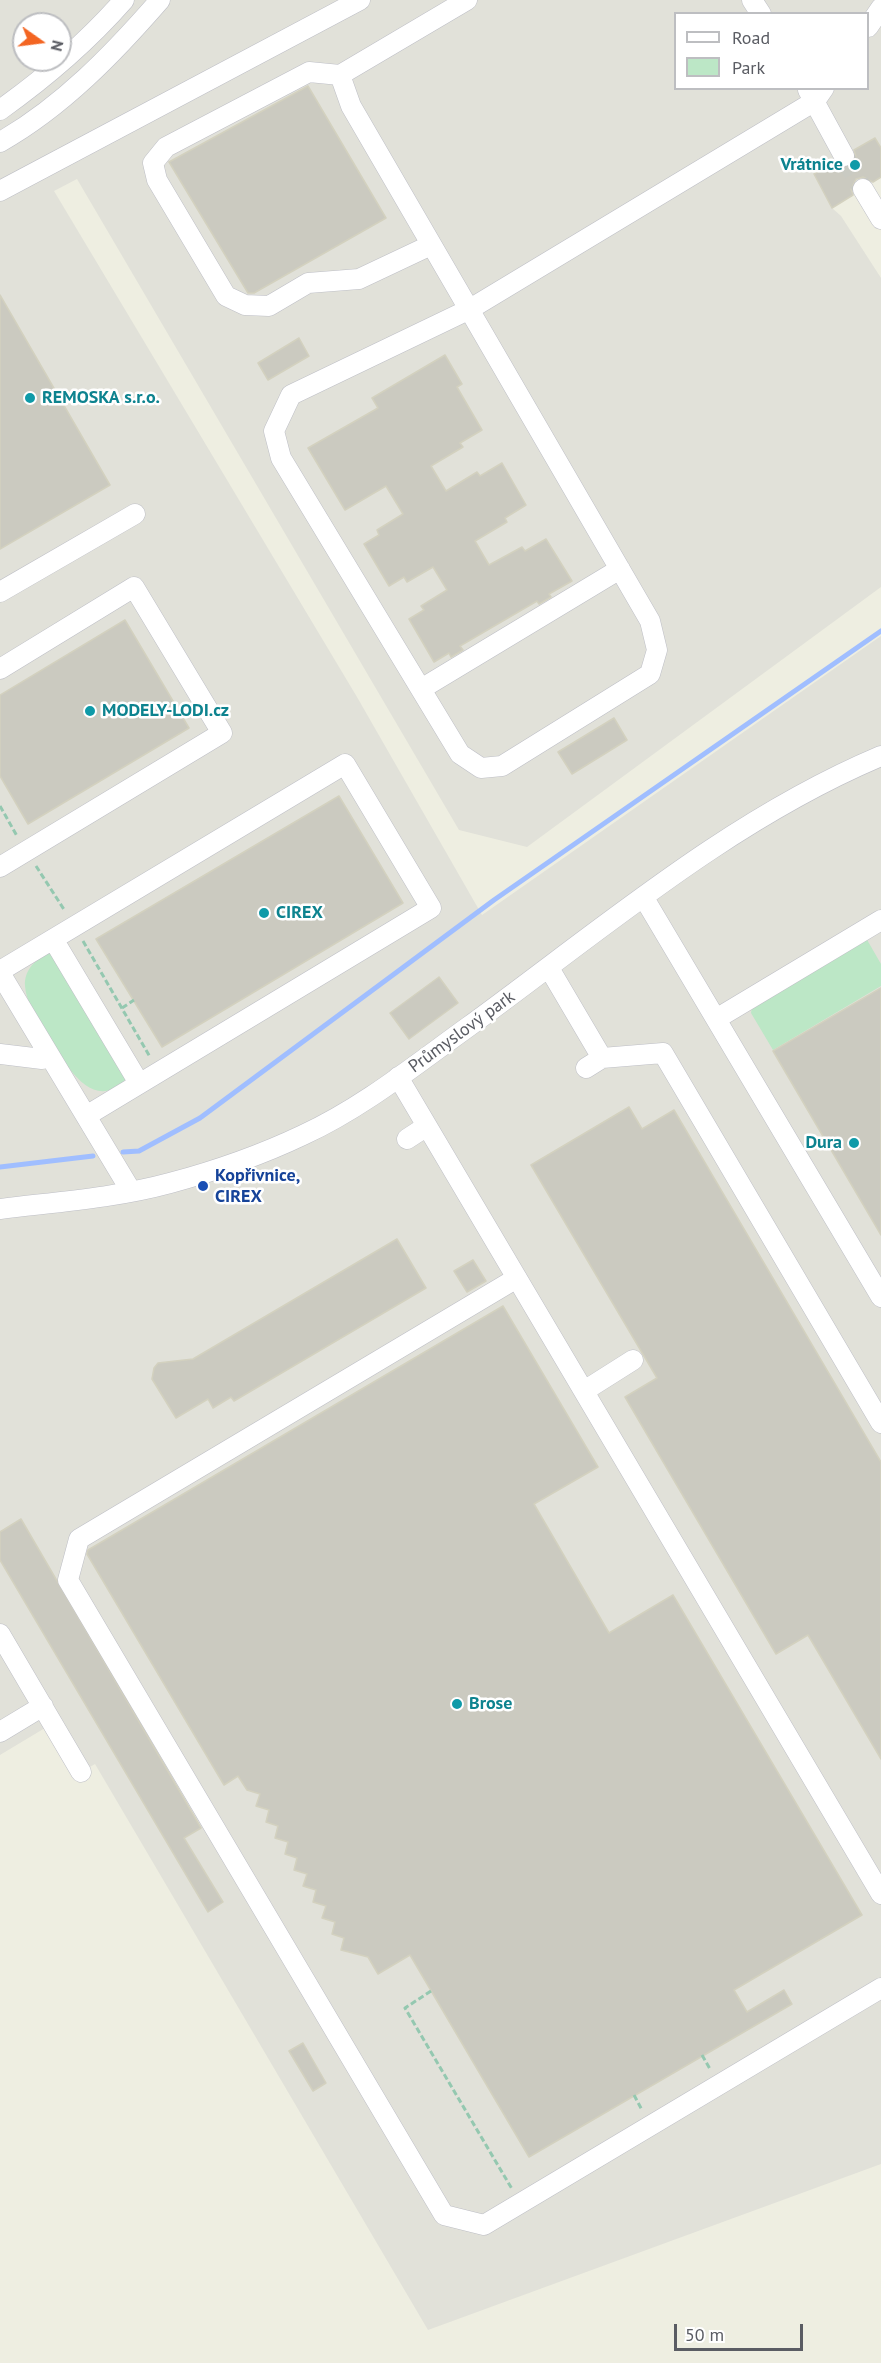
<!DOCTYPE html>
<html>
<head>
<meta charset="utf-8">
<style>
	body { margin:0 }
	#map { position:relative; width:881px; height:2363px; overflow:hidden; background:#eeeee1; font-family:"PT Sans",sans-serif }
	canvas { display:block }
	.legend { position:absolute; left:674px; top:12px; width:195px; height:78px; box-sizing:border-box; background:#fff; border:2px solid #bdbec1; margin:0; padding:8px 10px; list-style:none; font-size:18px; color:#5a5c63 }
	.legend li { display:flex; align-items:center; gap:12px; height:30px }
	.legend b { width:30px; border:2px solid #bdbec1 }
	.north { position:absolute; left:12px; top:12px; width:60px; height:60px; box-sizing:border-box; background:#fff; border:2px solid #bdbec1; border-radius:50%; rotate:104deg; font-size:16px; font-weight:700; line-height:24px; text-align:center; color:#5a5c63 }
	.north::after { content:''; display:block; margin:auto; width:21px; height:27px; background:#f36522; clip-path:polygon(50% 0,100% 100%,50% 72%,0 100%) }
	.scale { position:absolute; left:674px; top:2324px; width:129px; height:27px; box-sizing:border-box; border:3px solid #5a5c63; border-top:0; padding-left:8px; font-size:18px; line-height:21px; white-space:nowrap; color:#5a5c63; -webkit-text-stroke:4px #fff; paint-order:stroke }
</style>
</head>
<body>
<div id="map">
<canvas width="881" height="2363"></canvas>
<ul class="legend">
<li><b style="height:8px;background:#fff"></b>Road</li>
<li><b style="height:16px;background:#bce7c6"></b>Park</li>
</ul>
<div class="north">N</div>
<div class="scale">50 m</div>
</div>
<script>
const g = document.querySelector('canvas').getContext('2d');
g.lineJoin = 'round';
function fill(path, color) {
  g.fillStyle = color;
  g.fill(path, 'evenodd');
}
function stroke(path, color, width, dash) {
  g.strokeStyle = color;
  g.lineWidth = width;
  g.lineCap = dash ? 'butt' : 'round';
  g.setLineDash(dash || []);
  g.stroke(path);
}
function write(font, color, halo, rows, align = 'center') {
  g.font = font + ' "PT Sans",sans-serif';
  g.lineWidth = 5;
  g.setLineDash([]);
  g.textBaseline = 'middle';
  g.strokeStyle = halo;
  g.fillStyle = color;
  for (const [text, x, y, turn = 0] of rows) {
    g.save();
    g.translate(x, y);
    g.rotate((+turn || 0) * Math.PI / 180);
    g.textAlign = isNaN(turn) ? turn : align;
    if (halo) g.strokeText(text, 0, 0);
    g.fillText(text, 0, 0);
    g.restore();
  }
}
const industrial = new Path2D(`
	M0 0H881V177L832 208 841 216 881 278V587L527 847 459 830 77 179 54 191 357 697 482 915 881 636V2164L428 2330 95 1764 73 1777 45 1728 0 1755ZM676 14H868V88H676ZM24 24H60V60H24Z`);
const green = new Path2D(`
	M866 938 881 964V986L773 1050 751 1013 752 1006Z
	M46 954H53L126 1079C91 1117 61 1057 47 1032 38 1018 26 1003 25 986 24 971 34 961 46 954Z`);
const stream = new Path2D(`
	M123 1152 139 1151 200 1118 494 900 881 631
	M0 1167 93 1156`);
const building = new Path2D(`
	M308 86 386 218 254 293H248L169 162Z
	M875 138 881 148V177L873 182 863 177 856 179 851 189 853 195 832 208 814 174 834 162 843 168 850 166 856 157 854 150Z
	M0 295 110 485 0 549Z
	M299 338 309 356 268 380 258 363Z
	M445 355 462 384 457 387 482 430 460 443 463 447 431 466 446 491 477 472 480 476 502 463 526 505 505 518 507 522 475 541 489 565 522 547 525 551 546 539 572 581 549 594 551 597 539 604 537 601 460 646 463 650 451 657 449 653 434 662 409 619 424 610 421 606 447 590 433 567 407 582 404 577 389 586 364 544 379 535 377 530 403 514 386 486 345 510 308 448 378 408 372 398Z
	M125 620 189 728 28 824 0 776V695Z
	M614 718 627 740 572 774 558 752Z
	M339 796 403 903 162 1047 96 939Z
	M439 977 458 1003 409 1039 390 1013Z
	M881 988V1235L773 1051Z
	M629 1107 642 1129 674 1110 881 1462V1759L808 1635 776 1654 625 1397 657 1378 531 1165Z
	M397 1239 426 1288 234 1401 231 1397 213 1408 208 1399 176 1418 152 1379 154 1368 158 1363 193 1359Z
	M473 1260 486 1281 467 1292 454 1271Z
	M503 1306 598 1467 534 1504 609 1633 673 1595 862 1915 734 1990 747 2012 784 1990 792 2004 529 2157 410 1955 378 1974 368 1957 341 1950 344 1938 332 1934 335 1922 322 1918 326 1906 313 1902 316 1890 303 1886 307 1874 294 1870 297 1858 285 1854 288 1842 275 1838 278 1826 266 1822 269 1810 256 1806 260 1794 247 1790 238 1776 224 1785 87 1554 88 1550Z
	M21 1519 201 1828 184 1838 223 1902 208 1912 0 1560V1532Z
	M303 2043 326 2083 313 2091 289 2051Z`);
const minorTunnel = new Path2D(`
	M844 156 863 189`);
const path = new Path2D(`
	M0 806 17 836
	M36 866 65 911
	M83 941 150 1057
	M122 1008 134 1000
	M431 1991 405 2008 512 2189
	M702 2055 710 2069
	M634 2095 642 2110`);
const minor = new Path2D(`
	M752 0 761 14
	M868 27 881 8
	M340 75 351 106 650 621 657 650 650 674 502 766 481 768 460 754 281 458 274 431 291 395 470 309 815 101 824 88
	M808 90 844 156
	M0 110C45 78 88 41 124 0
	M0 142C62 107 114 53 160 0
	M863 189 881 219
	M0 191 360 0
	M431 245 359 279 308 283 269 306 245 305 226 296 157 180 153 163 166 147 309 72 340 75 467 0
	M0 592 135 514
	M0 669 134 587 222 733 0 867
	M421 689 620 569
	M644 898 881 1297
	M53 939 139 1083
	M549 968 602 1058 586 1068
	M0 971 345 764 431 908 86 1116
	M0 973 131 1191
	M716 1019 881 920
	M0 1054 42 1059 49 1055
	M602 1058 663 1053 881 1423
	M398 1077 881 1894
	M407 1139 427 1126
	M0 1209C56 1202 115 1198 170 1183 215 1171 261 1155 303 1135 362 1108 415 1065 468 1027 600 931 729 820 881 756
	M517 1278 79 1539 68 1580 444 2215 484 2225 881 1988
	M584 1391 633 1360
	M0 1634 81 1772
	M0 1732 43 1706`);
const markers = [
	[855,165,6,"#0f9aa8"],
	[30,398,6,"#0f9aa8"],
	[90,711,6,"#0f9aa8"],
	[264,913,6,"#0f9aa8"],
	[854,1143,6,"#0f9aa8"],
	[203,1186,6,"#1a4fb4"],
	[457,1704,6,"#0f9aa8"]
];
const cultureNames = [
	["Vrátnice",843,165,"right"],
	["REMOSKA s.r.o.",42,398],
	["MODELY-LODI.cz",102,711],
	["CIREX",276,913],
	["Dura",842,1143,"right"],
	["Brose",469,1704]
];
const streetNames = [
	["Průmyslový park",462,1032,-36]
];
const transitNames = [
	["Kopřivnice,",215,1176],
	["CIREX",215,1197]
];
fill(industrial, '#e1e1d9');
fill(green, '#bce7c6');
stroke(stream, '#a0beff', 5);
fill(building, '#cbcac0');
stroke(building, '#d3d1bf', 1.5);
stroke(minorTunnel, '#c9cac2', 20, [20, 10]);
stroke(minor, '#bebfc6', 21);
stroke(path, '#94c8b0', 3, [6, 3]);
stroke(minor, '#fff', 20);
for (const [x, y, r, color] of markers) {
  const dot = new Path2D();
  dot.arc(x, y, r, 0, 2 * Math.PI);
  g.fillStyle = color;
  g.fill(dot);
  stroke(dot, '#fff', 2);
}
write('bold 18px', '#0d838f', '#fff', cultureNames, 'left');
write('18px', '#5a5c63', '#fff', streetNames);
write('bold 18px', '#164399', '#fff', transitNames, 'left');
</script>
</body>
</html>
